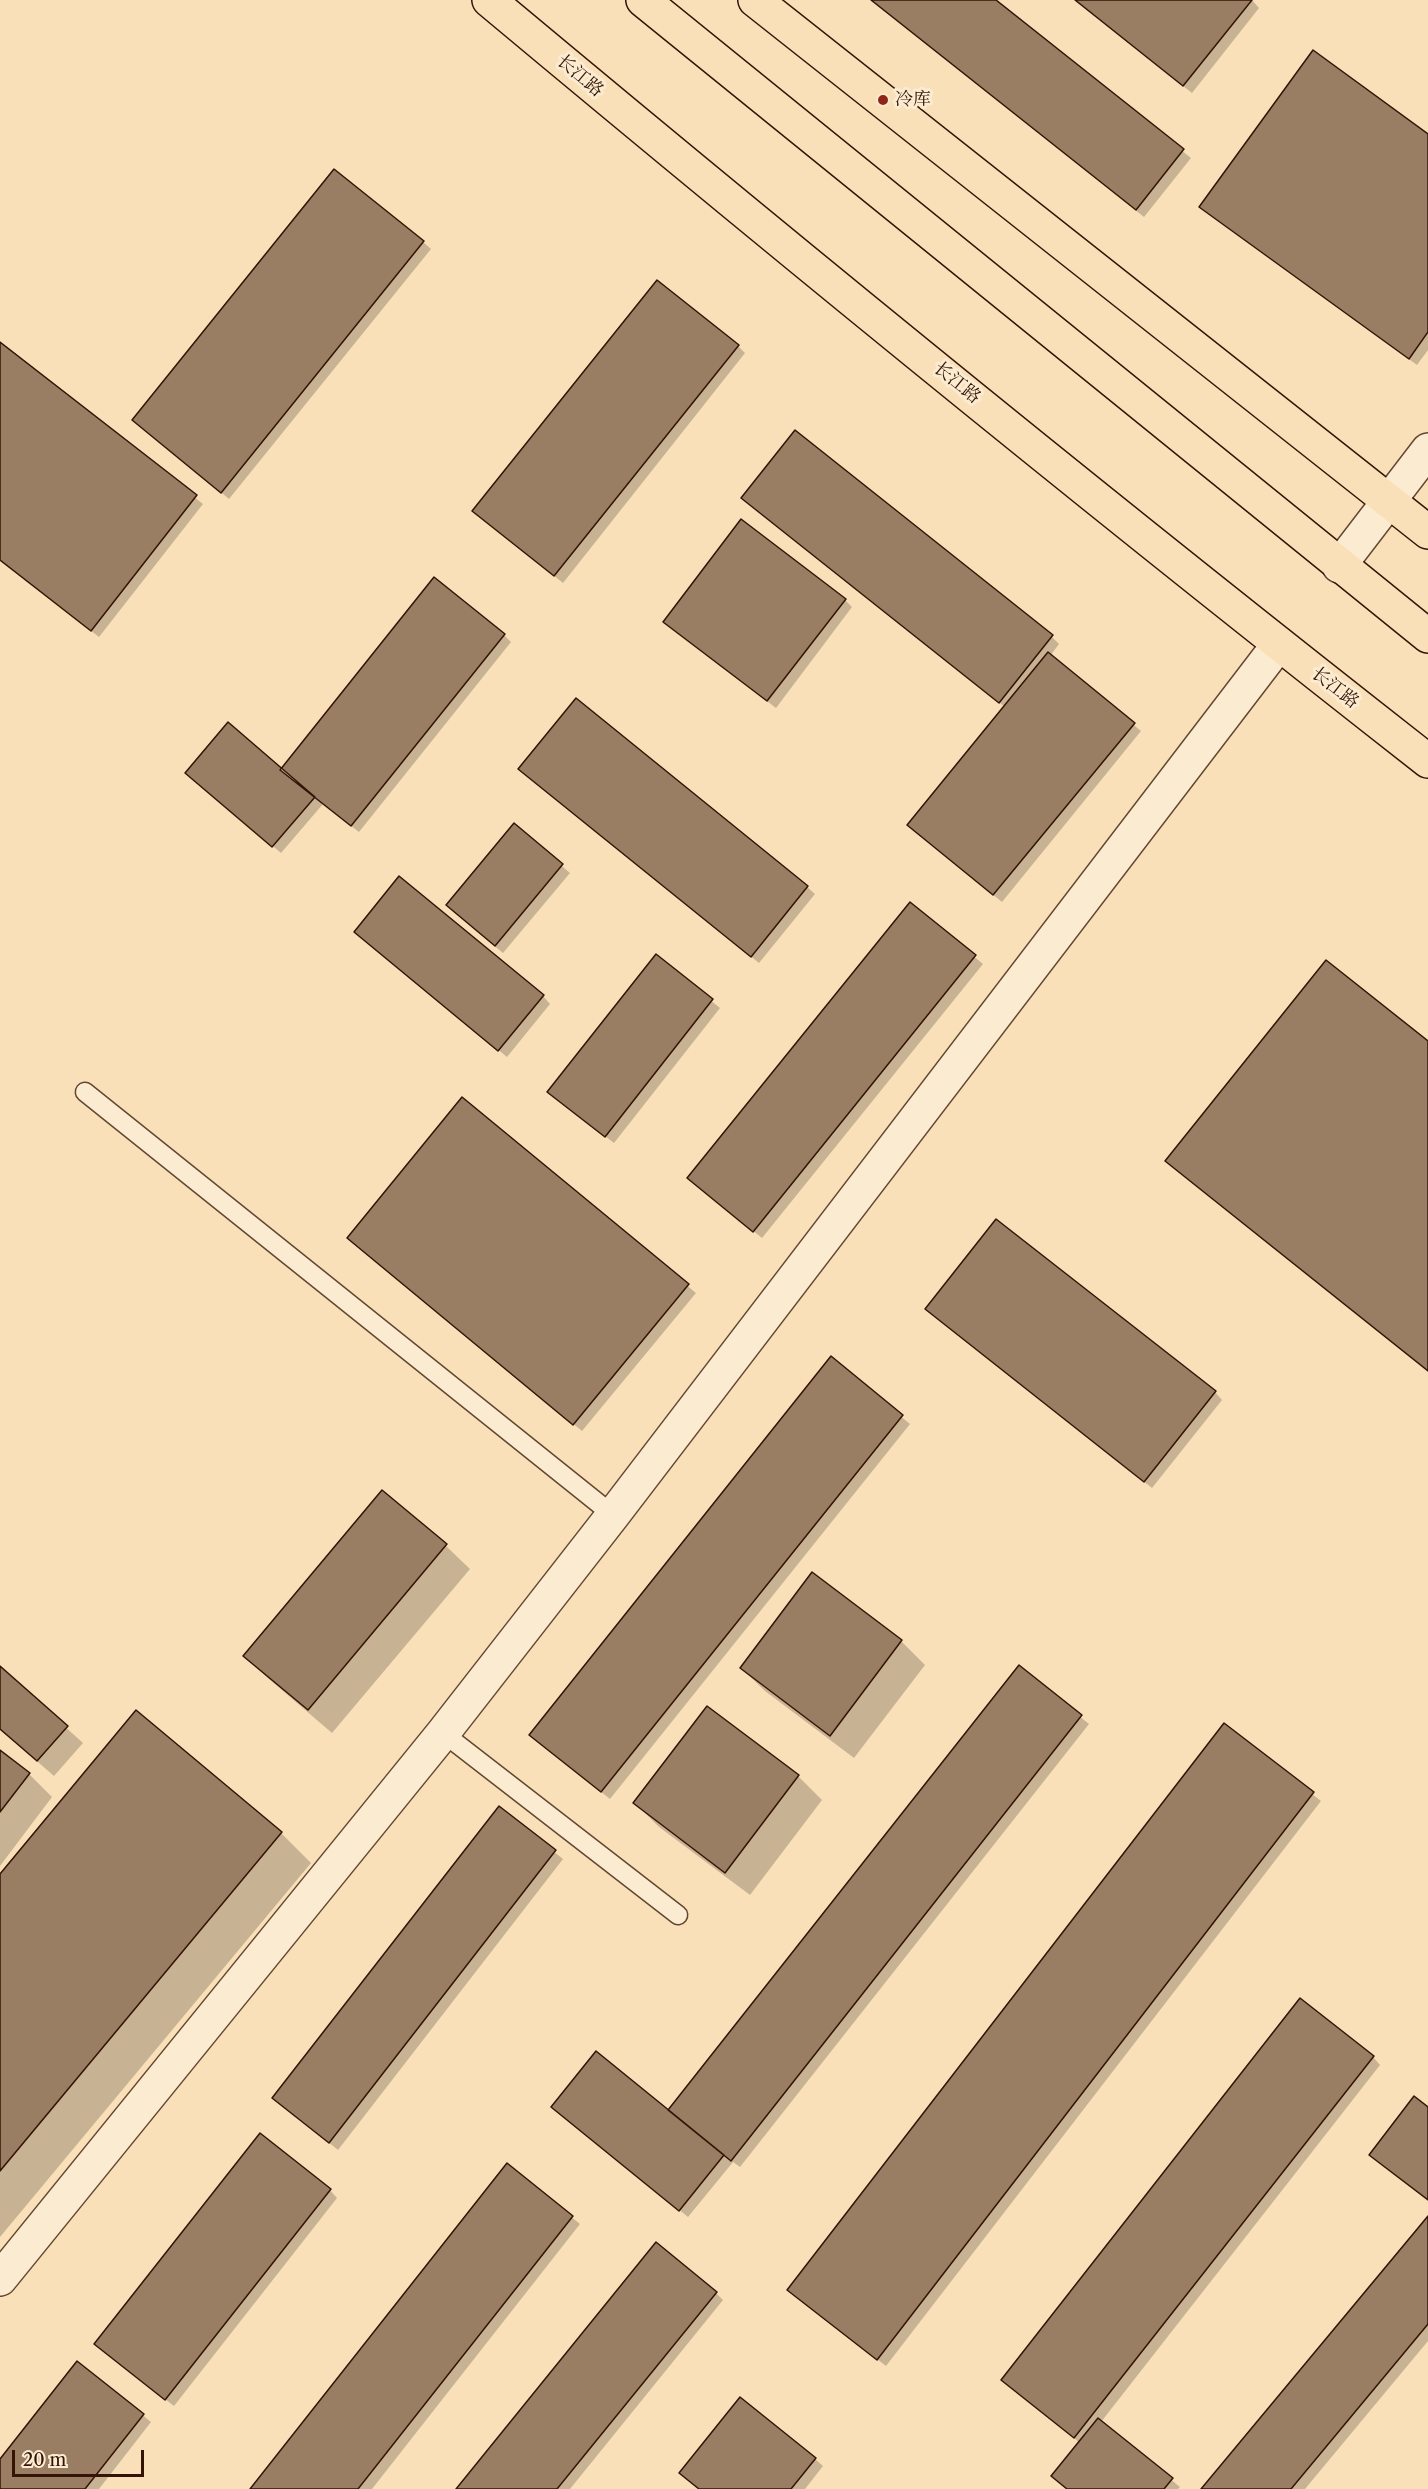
<!DOCTYPE html>
<html>
<head>
<meta charset="utf-8">
<style>
	body { margin:0 }
	#map { position:relative; width:1428px; height:2489px; overflow:hidden; background:#f9e0b8; font-family:"Libre Caslon Text",serif }
	canvas { display:block }
	.scale { position:absolute; left:12px; top:2450px; width:132px; height:27px; box-sizing:border-box; border:3px solid #331406; border-top:0; padding-left:8px; font-size:18px; line-height:21px; white-space:nowrap; color:#331406; -webkit-text-stroke:4px #fbebd1; paint-order:stroke }
</style>
</head>
<body>
<div id="map">
<canvas width="1428" height="2489"></canvas>
<div class="scale">20 m</div>
</div>
<script>
const g = document.querySelector('canvas').getContext('2d');
g.lineJoin = 'round';
function fill(path, color) {
  g.fillStyle = color;
  g.fill(path, 'evenodd');
}
function stroke(path, color, width, dash) {
  g.strokeStyle = color;
  g.lineWidth = width;
  g.lineCap = dash ? 'butt' : 'round';
  g.setLineDash(dash || []);
  g.stroke(path);
}
function write(font, color, halo, rows, align = 'center') {
  g.font = font + ' "Libre Caslon Text","Noto Serif SC",serif';
  g.lineWidth = 6;
  g.setLineDash([]);
  g.textBaseline = 'middle';
  g.strokeStyle = halo;
  g.fillStyle = color;
  for (const [text, x, y, turn = 0] of rows) {
    g.save();
    g.translate(x, y);
    g.rotate((+turn || 0) * Math.PI / 180);
    g.textAlign = isNaN(turn) ? turn : align;
    if (halo) g.strokeText(text, 0, 0);
    g.fillText(text, 0, 0);
    g.restore();
  }
}
const shadow = new Path2D(`
	M872 0H994L1191 158 1144 217Z
	M1075 0H1252L1259 8 1192 93Z
	M1428 135V350L1417 365 1201 207Z
	M423 242 431 249 229 499 134 420Z
	M0 344 203 504 99 637 0 560Z
	M738 346 745 353 563 583 474 511Z
	M796 432 1052 637 1059 644 1050 656 1141 731 1002 902 917 833 1005 707 751 505Z
	M845 600 852 607 776 708 673 629Z
	M504 635 511 642 359 832 323 804 281 853 194 780 281 770Z
	M528 777 807 887 815 894 759 963Z
	M514 825 570 873 503 953 455 913Z
	M910 904 983 964 762 1238 697 1186Z
	M364 940 543 996 550 1004 507 1057Z
	M656 956 720 1008 614 1143 557 1099Z
	M462 1100 696 1293 582 1431 356 1245Z
	M927 1309 1215 1392 1222 1400 1152 1488Z
	M831 1359 910 1424 610 1799 538 1742Z
	M382 1492 446 1546 470 1569 332 1733 269 1679 245 1656Z
	M901 1641 925 1665 854 1758 765 1691 741 1668Z
	M1019 1667 1089 1724 740 2167 733 2162 688 2217 561 2114 669 2112Z
	M0 1668 83 1743 54 1776 0 1729Z
	M708 1708 798 1776 822 1800 750 1895 659 1827 635 1803Z
	M136 1712 281 1833 311 1863 0 2237V1876Z
	M1224 1725 1321 1801 886 2366 797 2297Z
	M0 1752 29 1774 52 1797 0 1866Z
	M499 1808 563 1859 338 2150 274 2098Z
	M1373 2057 1380 2065 1101 2422 1180 2487 1178 2489H1068L1080 2443 1003 2380Z
	M507 2165 580 2224 372 2489H252Z
	M330 2190 337 2198 174 2406 104 2352Z
	M1428 2218V2341L1305 2489H1203Z
	M716 2293 723 2300 570 2489H458Z
	M78 2363 151 2422 99 2489H0V2461Z
	M815 2459 823 2466 805 2489H699Z`);
const building = new Path2D(`
	M871 0H996L1184 149 1136 210Z
	M1075 0H1252L1183 86Z
	M1313 50 1428 134V332L1409 359 1199 207Z
	M334 169 424 241 221 493 132 420Z
	M657 280 739 345 554 576 472 511Z
	M0 342 197 495 91 631 0 560Z
	M795 430 1053 635 999 703 741 498Z
	M741 519 846 599 767 701 663 622Z
	M434 577 505 634 351 826 280 770Z
	M1048 652 1135 723 993 895 907 825Z
	M576 698 808 886 751 957 518 769Z
	M228 722 315 797 272 847 185 773Z
	M514 823 563 864 495 946 446 905Z
	M399 876 544 995 498 1051 354 932Z
	M910 902 976 955 753 1232 687 1178Z
	M656 954 713 999 605 1137 547 1092Z
	M1326 960 1428 1041V1371L1165 1161Z
	M462 1097 689 1284 573 1425 347 1238Z
	M996 1219 1216 1391 1144 1482 925 1309Z
	M831 1356 903 1415 601 1792 529 1735Z
	M382 1490 447 1544 308 1710 243 1656Z
	M812 1572 902 1640 830 1736 740 1668Z
	M1019 1665 1082 1715 731 2161 668 2110Z
	M0 1666 68 1726 37 1761 0 1729Z
	M707 1706 799 1775 725 1873 633 1803Z
	M136 1710 282 1832 0 2171V1874Z
	M1224 1723 1314 1792 877 2360 787 2290Z
	M0 1750 30 1773 0 1812Z
	M499 1806 556 1850 329 2143 272 2098Z
	M1300 1998 1374 2056 1074 2438 1001 2380Z
	M596 2051 724 2155 679 2211 551 2107Z
	M1414 2096 1428 2107V2200L1369 2155Z
	M260 2133 331 2189 165 2400 94 2344Z
	M507 2163 573 2216 358 2489H250Z
	M1428 2216V2324L1291 2489H1201Z
	M656 2242 717 2292 557 2489H456Z
	M77 2361 144 2414 85 2489H0V2459Z
	M740 2397 816 2458 791 2489H699L679 2473Z
	M1098 2418 1173 2478 1164 2489H1067L1051 2476Z`);
const service = new Path2D(`
	M85 1092 613 1515
	M443 1733 678 1915`);
const minor = new Path2D(`
	M1339 566 1428 450
	M0 2279 443 1733 613 1515 1279 644`);
const primary = new Path2D(`
	M489 0C798 258 1111 513 1428 761
	M643 0 1428 636
	M755 0 1428 532`);
const markers = [
	[883,100,6,"#8f2418"]
];
const streetNames = [
	["长江路",580,76,40],
	["长江路",957,383,39],
	["长江路",1335,688,38]
];
const poiNames = [
	["冷库",895,100]
];
fill(shadow, '#0003');
fill(building, '#9a7e63');
stroke(building, '#331406', 1.5);
stroke(service, '#644732', 21);
stroke(minor, '#644732', 36);
stroke(primary, '#331406', 36);
stroke(service, '#fbebd1', 18);
stroke(minor, '#fbebd1', 33);
stroke(primary, '#f9e0b8', 33);
for (const [x, y, r, color] of markers) {
  const dot = new Path2D();
  dot.arc(x, y, r, 0, 2 * Math.PI);
  g.fillStyle = color;
  g.fill(dot);
  stroke(dot, '#fbebd1', 2);
}
write('18px', '#331406', '#fbebd1', streetNames);
write('18px', '#331406', '#fbebd1', poiNames, 'left');
</script>
</body>
</html>
